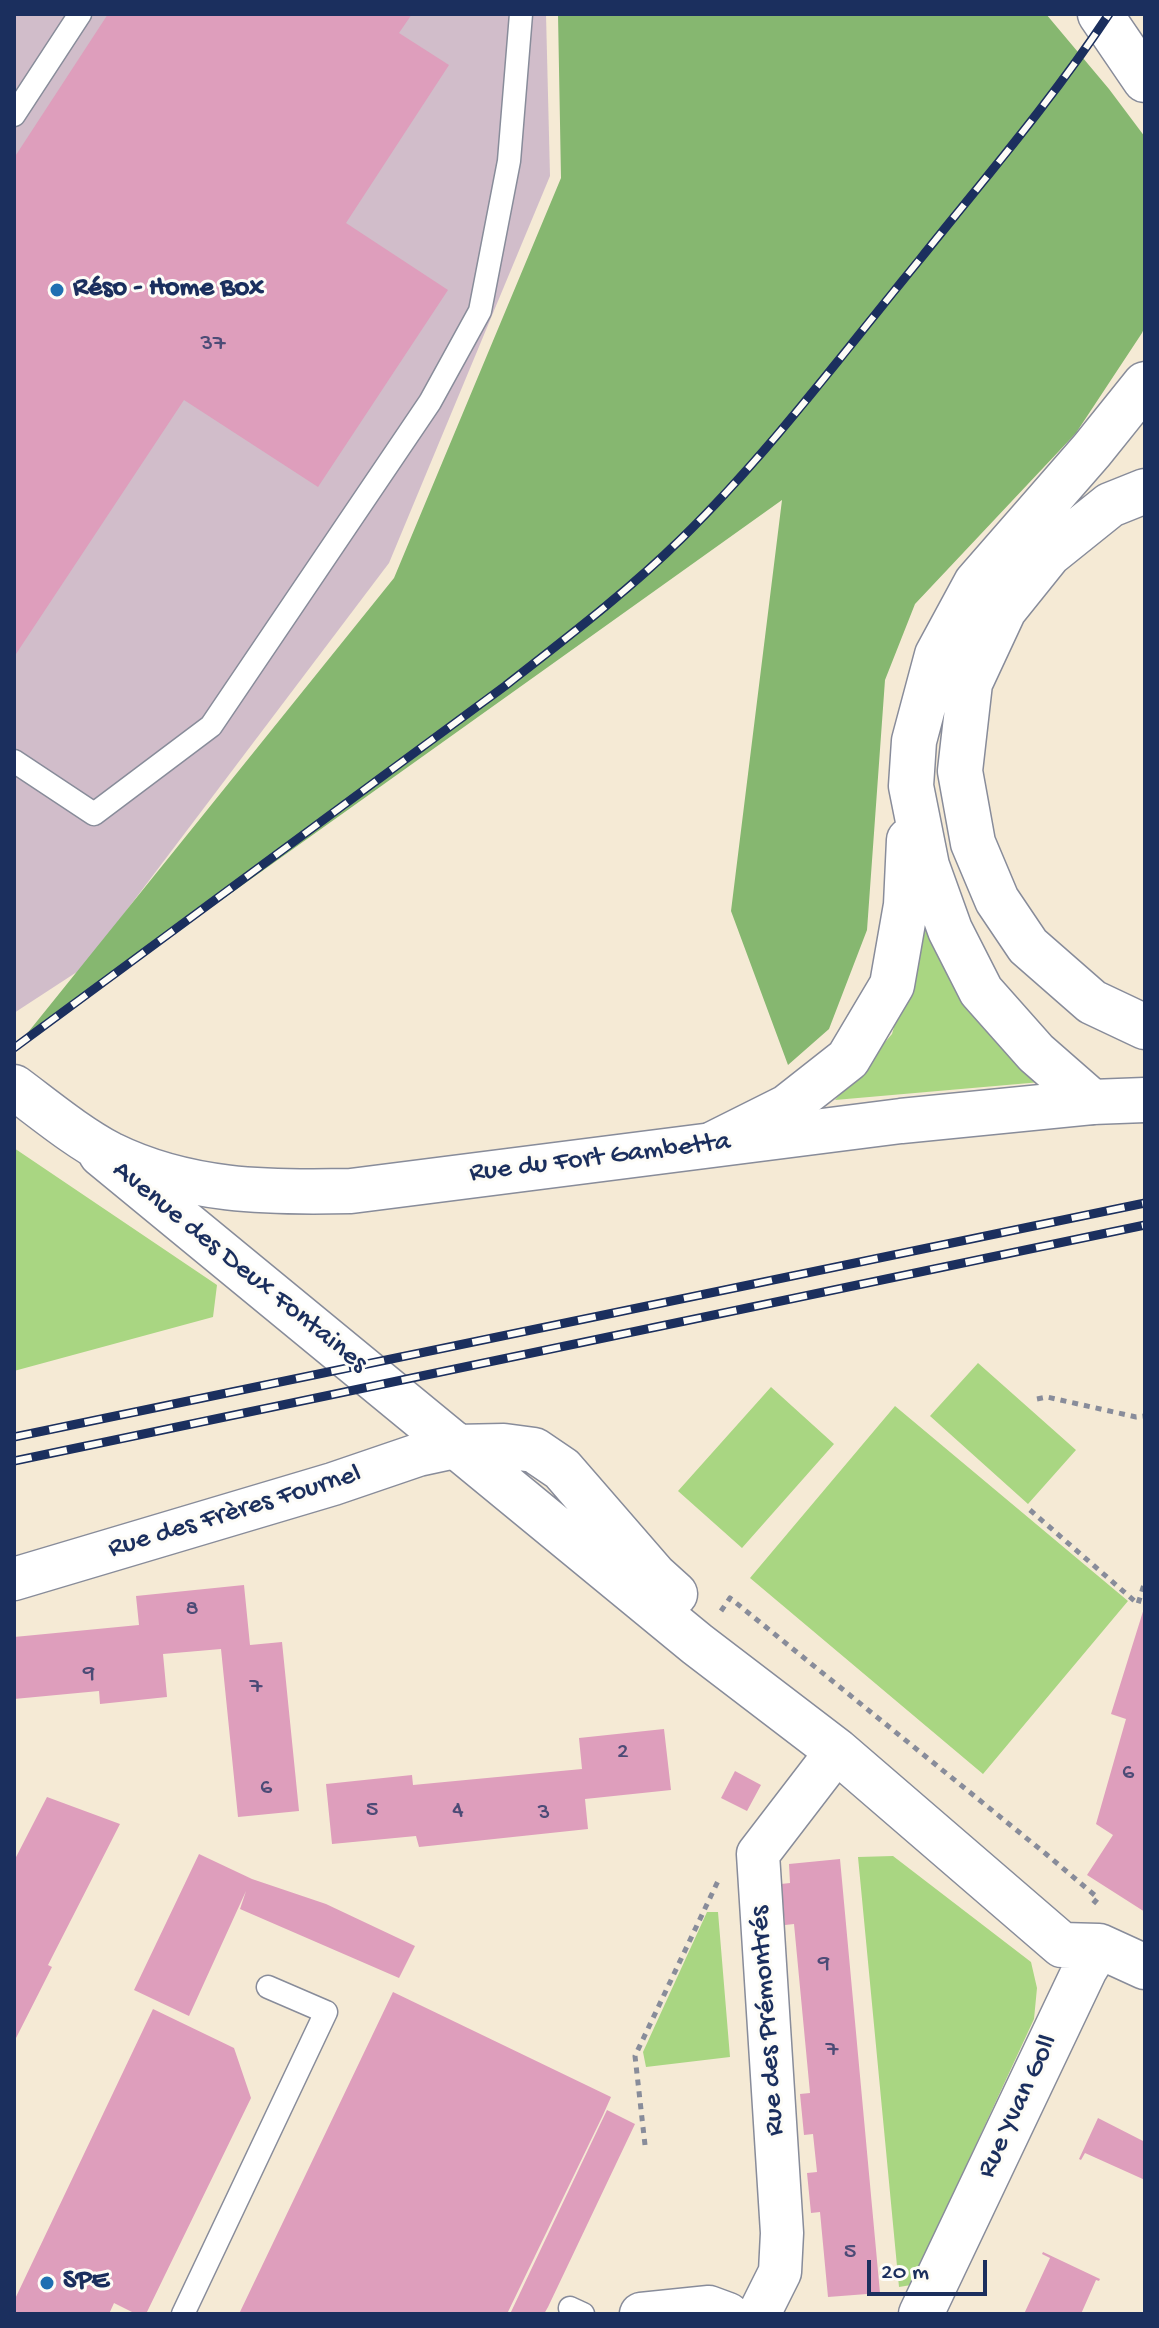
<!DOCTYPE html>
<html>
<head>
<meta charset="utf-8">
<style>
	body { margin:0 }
	#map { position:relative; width:1159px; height:2328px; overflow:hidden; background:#f5ead5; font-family:"Gochi Hand",sans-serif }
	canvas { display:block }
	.frame { position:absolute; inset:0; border:16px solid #1b2f5e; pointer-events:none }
	.scale { position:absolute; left:867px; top:2260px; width:120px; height:36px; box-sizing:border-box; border:4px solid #1b2f5e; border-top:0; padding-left:10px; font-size:24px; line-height:28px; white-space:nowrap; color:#1b2f5e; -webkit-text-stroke:6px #fdfcf7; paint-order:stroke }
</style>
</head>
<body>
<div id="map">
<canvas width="1159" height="2328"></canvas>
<div class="frame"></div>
<div class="scale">20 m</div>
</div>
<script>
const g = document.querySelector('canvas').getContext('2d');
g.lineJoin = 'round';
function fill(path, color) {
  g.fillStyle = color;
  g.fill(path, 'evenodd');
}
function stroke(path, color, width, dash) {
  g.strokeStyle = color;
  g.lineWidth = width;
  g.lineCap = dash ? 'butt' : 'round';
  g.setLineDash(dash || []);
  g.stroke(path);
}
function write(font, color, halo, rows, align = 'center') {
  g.font = font + ' "Gochi Hand",sans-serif';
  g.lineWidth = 6;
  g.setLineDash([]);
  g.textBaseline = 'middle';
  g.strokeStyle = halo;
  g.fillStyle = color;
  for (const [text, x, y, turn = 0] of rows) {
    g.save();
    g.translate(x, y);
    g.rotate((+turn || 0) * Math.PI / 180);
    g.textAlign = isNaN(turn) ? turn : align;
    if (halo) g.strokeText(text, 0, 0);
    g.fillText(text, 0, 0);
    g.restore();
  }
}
const industrial = new Path2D(`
	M14 14H546L550 176 389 563 83 968 14 1013Z`);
const green = new Path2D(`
	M925 919 1041 1082 835 1100 892 1034Z
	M14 1148 217 1285 213 1317 14 1371Z
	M978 1363 1076 1450 1028 1504 930 1416Z
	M771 1387 834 1444 742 1548 678 1491Z
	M895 1406 1128 1601 983 1774 750 1578Z
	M893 1856 1031 1962 1037 1988 1034 2019 911 2285 899 2287 858 1857Z
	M707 1912H718L730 2057 646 2067 643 2052Z`);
const forest = new Path2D(`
	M558 14H1046L1109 89 1145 137V326L1142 333 1076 433 915 604 885 680 867 930 829 1029 788 1065 731 911 782 500 17 1046 394 578 561 178Z`);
const building = new Path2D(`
	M108 14H412L399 33 449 65 346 223 448 290 318 487 184 400 14 657V158Z
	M244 1585 250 1645 282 1642 299 1811 238 1817 221 1649 163 1654 167 1697 100 1704 99 1691 14 1699V1637L139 1625 136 1596Z
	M1145 1605V1912L1087 1875 1113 1835 1096 1824 1126 1719 1111 1714Z
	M664 1729 671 1790 585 1799 588 1829 419 1847 416 1836 332 1844 326 1784 412 1775 413 1785 582 1769 579 1738Z
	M735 1771 761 1785 747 1811 721 1798Z
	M47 1797 120 1824 48 1965 52 1967 14 2042V1861Z
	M199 1854 252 1879 326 1904 415 1946 399 1978 240 1909 246 1891 189 2016 134 1990Z
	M840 1859 880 2293 828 2297 820 2212 811 2213 807 2173 817 2172 813 2134 804 2135 800 2094 810 2093 794 1924 785 1925 781 1884 790 1883 789 1864Z
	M393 1992 611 2097 603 2115 507 2314H239Z
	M153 2009 234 2048 251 2098 146 2314H136L114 2303 109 2314H14V2301Z
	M607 2110 635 2124 548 2307 544 2314H510Z
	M1098 2118 1145 2142V2180L1085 2153 1081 2160 1079 2159Z
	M1043 2252 1100 2279 1099 2281 1096 2280 1081 2314H1024L1050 2258 1042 2254Z`);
const path = new Path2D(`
	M1037 1399 1047 1397 1136 1417 1145 1416
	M1030 1510 1138 1604 1145 1581
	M721 1611 730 1598 1046 1854 1098 1898 1093 1904
	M645 2145 635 2056 718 1881`);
const lane = new Path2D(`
	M14 115 80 14
	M14 761 94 814 211 726 430 402 480 311 509 161 521 14
	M570 2308 583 2314
	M183 2314 326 2012 268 1987`);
const street = new Path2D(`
	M14 1579 333 1484 418 1455 455 1447
	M641 2314 709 2307 728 2314
	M759 2314 780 2272 782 2233 758 1854 837 1751`);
const secondary = new Path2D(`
	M101 1154 697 1644 837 1751 1062 1945 1099 1946
	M455 1447 504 1446 534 1450 562 1469 654 1575 675 1594
	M921 2314 1085 1969 1099 1946 1145 1967`);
const primary = new Path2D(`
	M14 1087C45 1110 76 1136 110 1154 187 1192 267 1193 351 1191L901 1121 1092 1102 1145 1100`);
const highway = new Path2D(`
	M1100 14 1145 80
	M1145 491 1110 505 1049 554 1004 610 970 683 960 771 973 843 997 900 1028 946 1092 1002 1145 1027
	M1092 1102 1036 1053 981 991 950 930 927 866 911 786 914 741 937 655 976 583 1092 450 1145 384
	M715 1143 787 1107 848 1059 892 985 906 905 909 840`);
const rail = new Path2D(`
	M14 1048 505 686C565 639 627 592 681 539 769 453 843 353 921 258 985 178 1052 100 1109 14
	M14 1437 1145 1203
	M14 1461 1145 1225`);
const markers = [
	[57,290,8,"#1f6fb2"],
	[47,2283,8,"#1f6fb2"]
];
const numberNames = [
	["37",213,345],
	["8",192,1610],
	["9",89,1674],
	["7",256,1688],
	["2",623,1753],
	["6",1128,1774],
	["6",266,1789],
	["5",372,1811],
	["4",458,1811],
	["3",544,1814],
	["9",824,1964],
	["7",832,2051],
	["5",850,2253]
];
const poiNames = [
	["Réso - Home Box",73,290],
	["SPE",63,2283]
];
const streetNames = [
	["Rue du Fort Gambetta",600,1159,-7],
	["Avenue des Deux Fontaines",239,1268,39],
	["Rue des Frères Fournel",235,1513,-17],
	["Rue des Prémontrés",769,2021,-94],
	["Rue Yvan Goll",1019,2107,-65]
];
fill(industrial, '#d1bdca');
fill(green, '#a9d682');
fill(forest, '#86b770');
fill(building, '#de9ebc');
stroke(lane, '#888c9a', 25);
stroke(street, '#888c9a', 45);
stroke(secondary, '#888c9a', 47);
stroke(primary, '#888c9a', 47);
stroke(highway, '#888c9a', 47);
stroke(path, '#888c9a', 5, [6, 6]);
stroke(lane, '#fff', 22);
stroke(street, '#fff', 42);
stroke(secondary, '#fff', 44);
stroke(primary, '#fff', 44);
stroke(highway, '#fff', 44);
stroke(rail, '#1b2f5e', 9);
stroke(rail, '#fdfcf7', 6, [18]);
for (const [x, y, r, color] of markers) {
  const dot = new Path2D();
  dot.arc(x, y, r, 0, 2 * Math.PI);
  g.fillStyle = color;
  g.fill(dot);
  stroke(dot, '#fdfcf7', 3);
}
write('24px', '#4c4b76', null, numberNames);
write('bold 28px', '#1b2f5e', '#fdfcf7', poiNames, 'left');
write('28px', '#1b2f5e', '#fdfcf7', streetNames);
</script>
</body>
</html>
